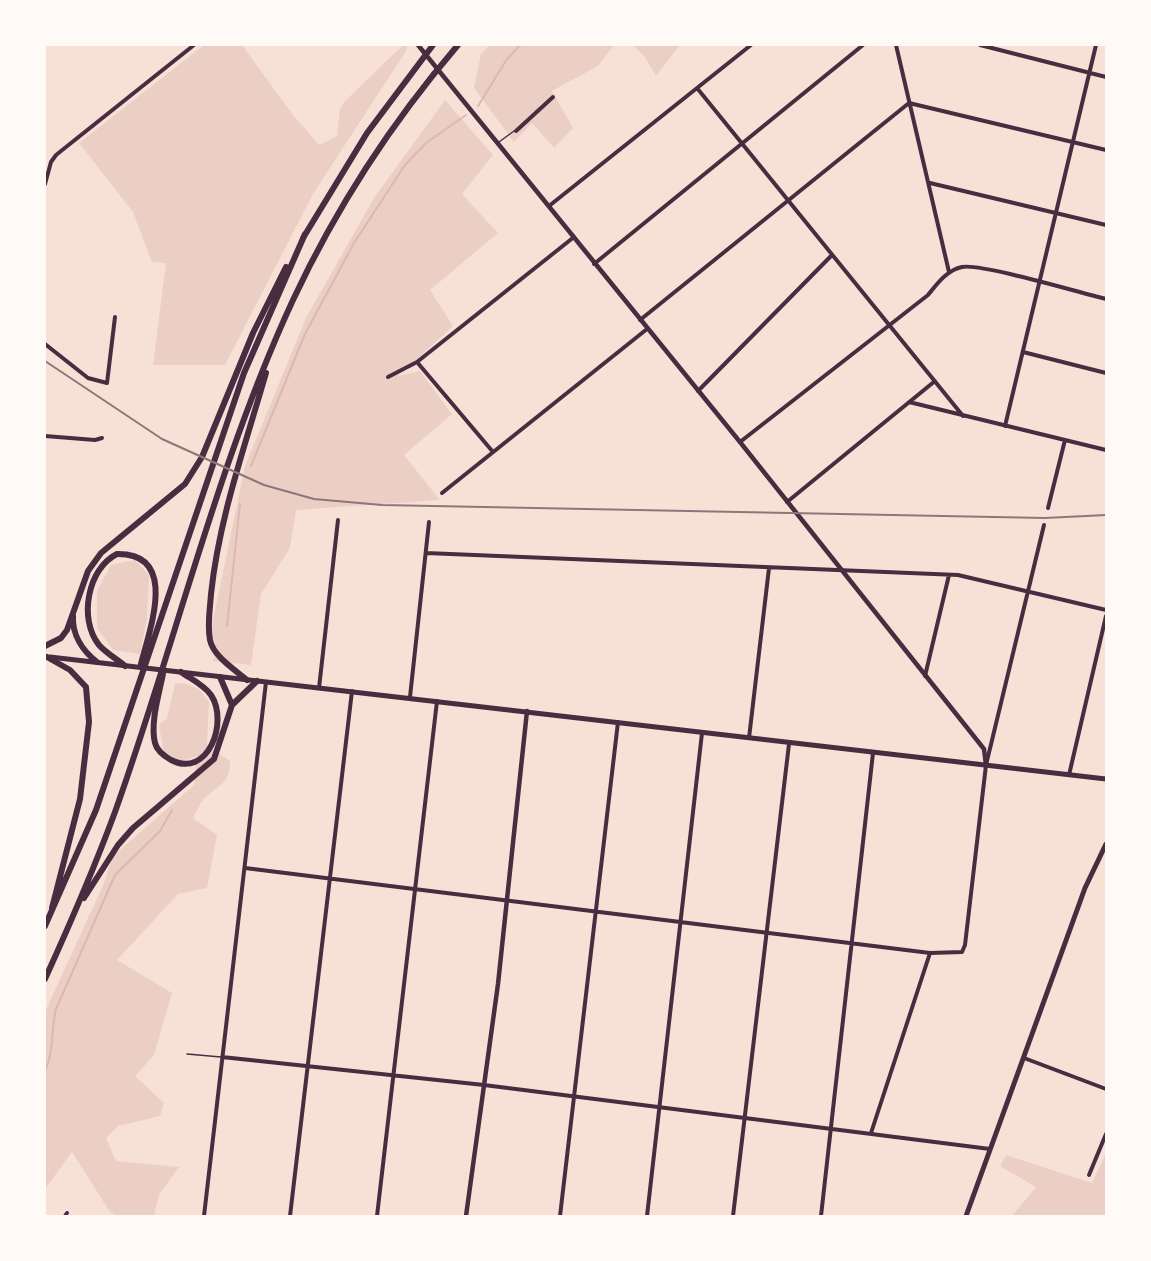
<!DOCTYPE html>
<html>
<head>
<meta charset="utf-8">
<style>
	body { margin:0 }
	#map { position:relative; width:1151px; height:1261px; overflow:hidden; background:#f7e1d7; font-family:Roboto,sans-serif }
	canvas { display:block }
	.frame { position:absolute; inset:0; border:46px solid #fffaf5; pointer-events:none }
</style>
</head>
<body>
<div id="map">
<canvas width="1151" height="1261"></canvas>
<div class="frame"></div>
</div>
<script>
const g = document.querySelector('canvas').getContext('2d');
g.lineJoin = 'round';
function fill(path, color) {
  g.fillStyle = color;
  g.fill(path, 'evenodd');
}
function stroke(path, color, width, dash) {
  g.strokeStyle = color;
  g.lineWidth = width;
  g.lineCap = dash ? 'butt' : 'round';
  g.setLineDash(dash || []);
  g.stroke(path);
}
const green = new Path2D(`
	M204 45H242L293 115 319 145 337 136 340 109 344 102 403 45H407L406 51 313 194 225 365H153L166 263 152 262 133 212 79 143Z
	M490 45H614L598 66 552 91 573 128 554 148 532 123 514 142 474 88 481 54Z
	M633 45H680L656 76 645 57Z
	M445 100 493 155 462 194 498 233 430 290 453 326 398 376 420 371 452 414 404 455 440 500 296 510 290 548 261 594 251 665 212 661 218 653 211 630 245 466 306 318 374 198Z
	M135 560 149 575 147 619 140 654 113 650 97 628V591L111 565Z
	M184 683 199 689 209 702 207 746 230 761C231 784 216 786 203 800 199 805 196 813 193 818L217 835 207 888 178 894 117 960 172 993 154 1055 135 1076 164 1103 160 1116 118 1126 106 1138 116 1161 179 1167 159 1195 154 1216H116L110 1212 72 1152 45 1189V1012L104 883 113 856 194 785 197 756 181 761 164 755 159 725 167 718 175 684Z
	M1106 1153V1216H1012L1036 1187 1000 1166 1006 1155 1092 1183Z`);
const stream = new Path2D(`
	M478 106 507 59 520 45
	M251 466 305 334 354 243 405 165 426 143 466 115
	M227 626 240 504
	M45 1071C54 1052 51 1030 56 1009L115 875 160 831 172 810`);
const service = new Path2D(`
	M499 142 514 131
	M187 1054 221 1057`);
const minor = new Path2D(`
	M896 45 949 272
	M980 45 1106 77
	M697 88 963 416
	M516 131 553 97
	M930 183 1106 225
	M45 184 51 162 56 155 194 45
	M549 206 751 45
	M594 264 863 45
	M640 320 909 103 1106 150
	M45 344 88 378 107 383 115 317
	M1023 352 1106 373
	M417 362 493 452
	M388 377 417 362 574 237
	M698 391 832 255
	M909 402 1106 450
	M1005 426 1096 45
	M45 436 95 440 102 438
	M740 442 928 295C937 284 947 270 962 267 981 263 1081 293 1106 299
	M442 493 647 329
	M787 502 935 381
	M1048 508 1065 440
	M426 553 958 575 1106 610
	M925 676 949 575
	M319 688 338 520
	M410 697 429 522
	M749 738 769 568
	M1069 775 1106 616
	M245 868 930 953 962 952 965 945 986 765 1044 525
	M222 1057 484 1085 990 1149
	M1024 1058 1106 1089
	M871 1133 930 953
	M1089 1175 1106 1134
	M65 1216 67 1213
	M204 1216 266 682
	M290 1216 352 691
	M377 1216 437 701
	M560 1216 618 722
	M647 1216 702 733
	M733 1216 789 744
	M821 1216 873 753`);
const tertiary = new Path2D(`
	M418 45 740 442 984 749 986 765
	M466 1216 498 984 527 711`);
const primary = new Path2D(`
	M50 657 1106 779
	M966 1216 1085 888 1106 844`);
const motorway = new Path2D(`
	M303 238 367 133 433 45
	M73 616C72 635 83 651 97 662
	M45 646 61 638 67 630 88 571 101 553 185 484 202 457 253 333 286 267
	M47 657 70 670 86 687 89 722 80 799 52 908
	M125 666C117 659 106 653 99 645 78 619 88 568 117 554 179 553 150 628 141 664
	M163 674C159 694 150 723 155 743 157 751 164 756 171 760 208 779 229 722 211 695 204 685 191 679 181 672
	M220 677 232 705
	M247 680C235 670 213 656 210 640 207 625 210 609 211 594 219 518 245 446 266 373
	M84 898 118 845 133 828 214 759 232 705 257 681
	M45 926 96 810 244 373 305 234
	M45 979C70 924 94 869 115 812 176 642 217 464 293 300 336 208 392 122 458 45`);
const rail = new Path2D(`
	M45 361 162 439 264 485 314 499 382 505 1045 518 1106 515`);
fill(green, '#ebcfc5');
stroke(stream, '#dcb8b0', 2);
stroke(service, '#4a2c40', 1.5);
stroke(minor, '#4a2c40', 4);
stroke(tertiary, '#4a2c40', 4.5);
stroke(primary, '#4a2c40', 5);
stroke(motorway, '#4a2c40', 6);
stroke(rail, '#8f747c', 2);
</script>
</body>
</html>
